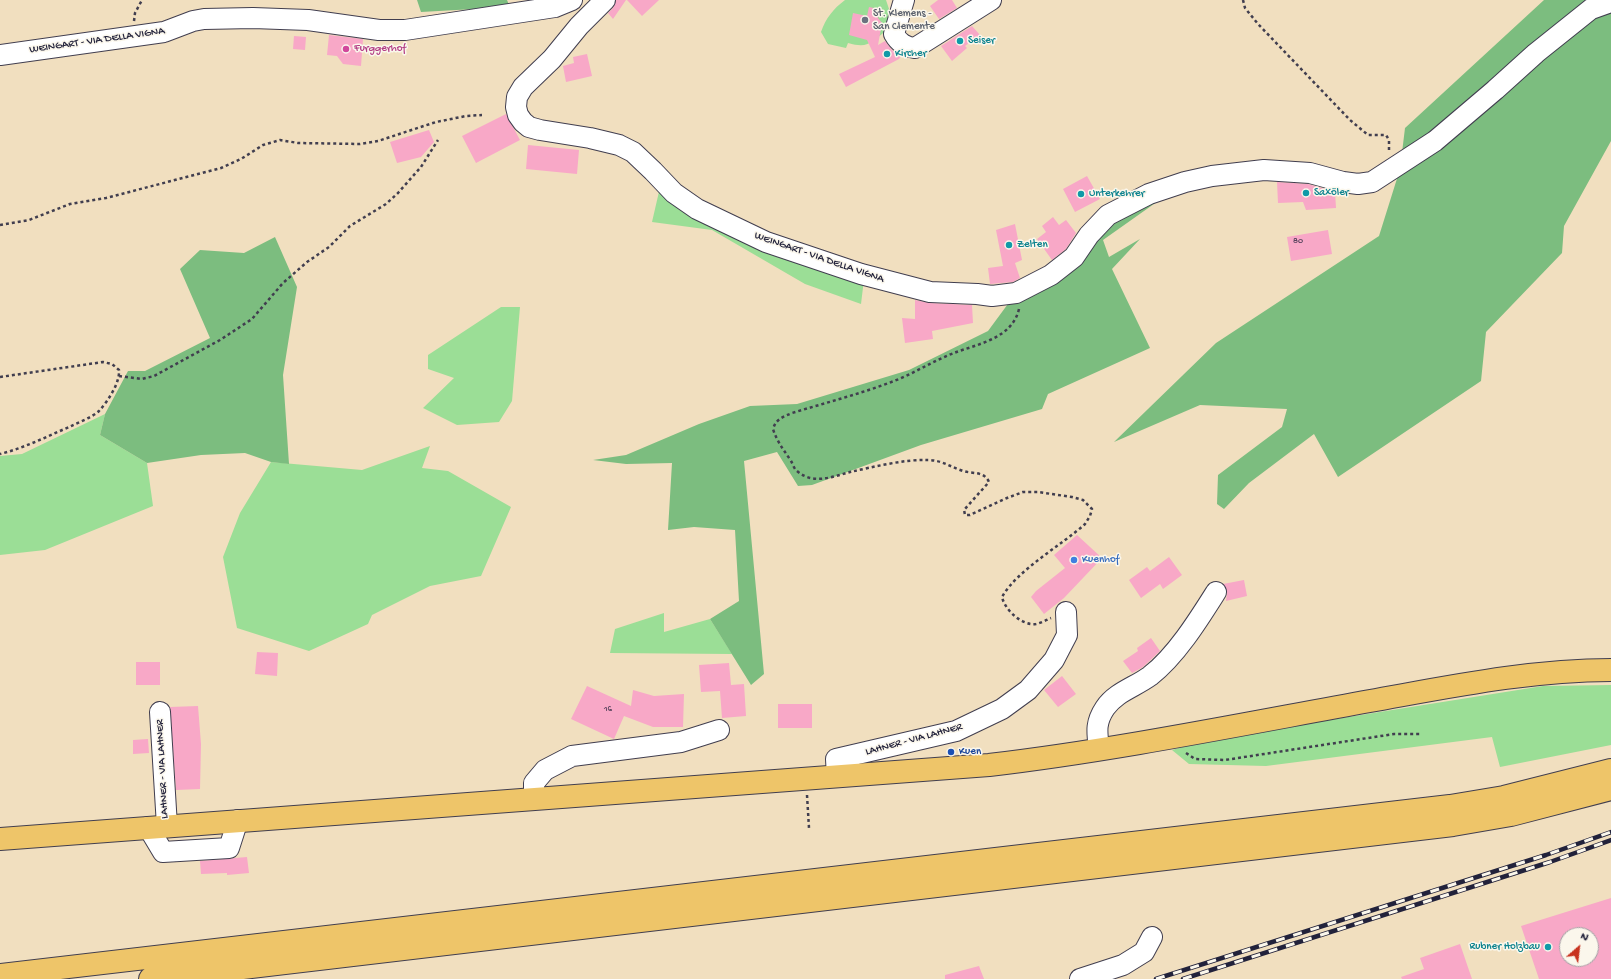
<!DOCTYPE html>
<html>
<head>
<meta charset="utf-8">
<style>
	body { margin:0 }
	#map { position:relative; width:1611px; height:979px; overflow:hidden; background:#f1dfbf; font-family:"Gochi Hand",sans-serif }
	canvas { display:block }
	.north { position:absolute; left:1559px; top:927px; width:40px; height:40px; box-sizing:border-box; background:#fbf7ec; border:1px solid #a4a2a5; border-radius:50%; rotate:28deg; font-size:11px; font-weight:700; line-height:16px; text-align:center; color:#22223b }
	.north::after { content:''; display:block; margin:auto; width:14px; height:18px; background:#c8321e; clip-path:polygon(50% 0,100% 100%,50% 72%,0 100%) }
</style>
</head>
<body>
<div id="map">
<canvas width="1611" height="979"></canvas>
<div class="north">N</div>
</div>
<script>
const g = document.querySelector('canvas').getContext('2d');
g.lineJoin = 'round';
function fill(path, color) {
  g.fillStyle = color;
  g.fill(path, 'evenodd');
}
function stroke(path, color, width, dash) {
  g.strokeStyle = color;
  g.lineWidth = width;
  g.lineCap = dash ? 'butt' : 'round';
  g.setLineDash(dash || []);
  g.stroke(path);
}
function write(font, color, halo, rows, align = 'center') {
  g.font = font + ' "Gochi Hand",sans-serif';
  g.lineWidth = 3;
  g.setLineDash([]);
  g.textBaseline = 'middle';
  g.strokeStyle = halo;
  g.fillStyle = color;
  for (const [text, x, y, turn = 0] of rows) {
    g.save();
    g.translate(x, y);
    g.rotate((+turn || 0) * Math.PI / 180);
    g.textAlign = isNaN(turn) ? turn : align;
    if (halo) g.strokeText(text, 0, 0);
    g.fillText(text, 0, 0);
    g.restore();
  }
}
const green = new Path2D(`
	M845 0H886L890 12 887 30C871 42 869 49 848 43L846 48 828 44 821 32C826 18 833 9 845 0Z
	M661 183 690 201 865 271 861 304 805 284 712 230 652 222Z
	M501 307H520L512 401 499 422 457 425 423 408 454 378 428 369V355Z
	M105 414 100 435 147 463 153 506 45 550 0 555V456L22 454Z
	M430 446 422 468 448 471 511 507 481 576 430 586 372 615 368 624 309 651 237 628 223 557 240 513 271 462 362 470Z
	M664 613V632L710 619 732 654 610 653 615 629Z
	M1611 685V745L1500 767 1492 737 1266 766 1189 764 1172 750 1210 739 1543 686Z`);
const forest = new Path2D(`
	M417 0H507L510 7 421 12Z
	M1544 0H1611V141L1564 226 1562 253 1486 332 1481 381 1338 477 1314 434 1249 483 1224 509 1217 504 1218 475 1282 427 1287 409 1200 405 1114 442 1216 343 1379 236 1400 169 1405 128Z
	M1185 182 1103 240 1109 257 1140 239 1112 269 1150 348 1048 394 1042 409 921 445 812 485 798 486 777 452 744 461 764 674 751 685 710 619 739 601 735 530 694 527 668 530 672 463 626 464 593 460 626 455 699 424 750 406 797 404 909 370 988 331 1016 293 1089 235Z
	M275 237 297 287 283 375 289 464 271 462 245 453 201 455 147 463 100 435 105 414 128 371H145L210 338 180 269 200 250 244 253Z`);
const building = new Path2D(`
	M616 0H626L613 19 608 13 613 8Z
	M627 0H659L642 16Z
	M938 0H952L957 8 939 19 930 6Z
	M869 7 879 9 878 18 882 23 878 45 885 41 892 50 901 56 899 59 846 87 839 74 875 57 867 40 849 35 853 13 867 16Z
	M972 26 980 35 965 46 967 48 952 61 941 46Z
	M329 35 363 39 361 66 343 64 337 56 327 55Z
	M294 36 306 37 305 50 293 49Z
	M587 54 592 76 566 82 563 66 574 63 573 57Z
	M506 114 520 140 476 163 462 136Z
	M429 130 434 142 421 157 397 163 390 142Z
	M528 145 579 150 577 174 526 169Z
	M1087 176 1100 199 1075 212 1063 189Z
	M1277 182 1308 184 1335 192 1336 208 1306 210 1303 202 1278 203Z
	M1053 217 1059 225 1066 220 1076 233 1066 249 1052 260 1037 239 1046 232 1042 226Z
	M1015 224 1022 260 1015 263 1020 278 1013 282 990 284 988 268 1003 266 996 230Z
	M1328 230 1332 254 1291 261 1287 237Z
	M915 300 930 303 972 305 973 323 932 331 933 339 905 343 902 318 915 319Z
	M1077 535 1102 558 1064 598 1044 614 1031 597 1036 591 1065 568 1054 555Z
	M1169 557 1182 575 1163 589 1160 584 1141 598 1129 580 1147 567 1150 571Z
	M1244 580 1247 596 1226 601 1227 592 1223 584Z
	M1151 638 1160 651 1143 667 1132 673 1123 661 1138 651 1137 648Z
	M257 652 278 653 277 676 255 674Z
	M136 662H160V685H136Z
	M729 663 731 685 744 684 746 716 722 718 720 691 701 692 699 665Z
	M1062 676 1076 694 1058 707 1044 690Z
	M587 686 631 706 633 690 654 696 684 694 683 727H653L624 716 614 739 571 719Z
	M778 704H812V728H778Z
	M198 706 201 744 200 789 176 790 170 707Z
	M148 739 149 753 133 754V740Z
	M247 857 249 873 227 875V873L201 874 200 861Z
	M1611 898V979H1539L1521 926ZM1567 935H1591V959H1567Z
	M1460 944 1472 979H1402L1401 977 1424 969 1420 958Z
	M979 966 984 979H945V975Z`);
const path = new Path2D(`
	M1243 0 1245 8 1258 24 1350 120 1368 135H1386L1389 140V151
	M134 21 135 13 142 0
	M0 225 29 220 70 204 106 198 221 168 241 159 263 145 280 140 298 143 360 144 378 141 436 122 466 116 482 115
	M1019 309C1012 339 977 344 954 353 935 360 918 371 899 379 864 393 828 402 792 413 783 417 776 419 773 429 777 442 784 450 791 461 793 464 794 469 797 471 813 485 832 477 850 472 873 467 905 459 928 460 941 460 951 467 963 471 973 474 984 471 989 482L964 510 965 515H970L1007 498 1023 492H1038L1072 497 1083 500 1092 509 1090 516 1085 524C1062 545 1017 570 1002 597 1005 610 1022 626 1036 624 1041 623 1046 620 1051 618
	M119 376 142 379 154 376 220 340 252 319 283 283 307 262 329 247 350 226 386 204 398 193 421 167 438 140
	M0 377 103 362 112 364 119 370C120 383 108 401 99 411 91 418 79 422 69 427 46 437 24 448 0 454
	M1186 753 1195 759 1225 760 1394 734H1422
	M807 795 809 828`);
const minor = new Path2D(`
	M605 0 579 26 552 59 523 87 517 97 516 107 518 115 523 122 529 127 540 130 590 138 619 145 633 152 653 171 674 193 697 209 766 242 861 274 930 292 977 294 992 296 1016 293 1051 275 1074 257 1089 235 1108 215 1149 194 1185 182 1212 176 1264 170 1310 173 1343 182 1358 184 1372 182 1435 141 1495 90 1536 53 1591 9 1611 2
	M904 0 894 34C899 43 905 47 915 48L991 0
	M0 55 164 32 193 21 204 19 253 18 308 20 379 30H405L555 7 572 0
	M160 712 167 826
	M1099 749C1097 732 1095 723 1105 708 1116 692 1135 687 1150 676 1176 656 1199 619 1216 592
	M837 777 836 759 956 731 1002 709 1028 690 1054 660 1067 635 1066 612
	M534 799V783L545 770 572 756 681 742 719 730
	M148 827 163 852 229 848 238 820
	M1080 979 1123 965 1144 952 1152 937`);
const major = new Path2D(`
	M0 839 989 765C1116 750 1243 724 1370 701 1449 687 1530 670 1611 670`);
const highway = new Path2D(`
	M0 975 1450 806 1504 797 1611 770
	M150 979 1453 825 1511 815 1611 789`);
const rail = new Path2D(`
	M1156 979 1546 855 1611 832
	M1183 979 1550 862 1611 840`);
const markers = [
	[865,20,4,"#6b7280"],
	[960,41,4,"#0f9aa8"],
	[346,49,4,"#d1479c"],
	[887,54,4,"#0f9aa8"],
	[1306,193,4,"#0f9aa8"],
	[1081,194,4,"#0f9aa8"],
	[1009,245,4,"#0f9aa8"],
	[1074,560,4,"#3f7fe0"],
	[951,752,4,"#1a4fb4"],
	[1548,947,4,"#0f9aa8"]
];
const numberNames = [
	["80",1298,242],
	["16",608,710]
];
const worshipNames = [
	["St. Klemens -",873,14],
	["San Clemente",873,27]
];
const streetNames = [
	["WEINGART - VIA DELLA VIGNA",97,41,-8],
	["WEINGART - VIA DELLA VIGNA",819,258,19],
	["LAHNER - VIA LAHNER",914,740,-15],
	["LAHNER - VIA LAHNER",163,769,-93]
];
const cultureNames = [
	["Seiser",968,41],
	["Kircher",895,54],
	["Saxöler",1314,193],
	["Unterkehrer",1089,194],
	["Zelten",1017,245],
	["Rubner Holzbau",1540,947,"right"]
];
const hotelNames = [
	["Furggerhof",354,49]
];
const shopNames = [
	["Kuenhof",1082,560]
];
const transitNames = [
	["Kuen",959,752]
];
fill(green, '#9bde96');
fill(forest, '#7cbd7f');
fill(building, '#f8a8c7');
stroke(minor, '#413e4f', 22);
stroke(major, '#413e4f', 24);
stroke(highway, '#413e4f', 24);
stroke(path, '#413e4f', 2.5, [3, 3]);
stroke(minor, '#fff', 20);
stroke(major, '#eec569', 22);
stroke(highway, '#eec569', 22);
stroke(rail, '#22223b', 4.5);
stroke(rail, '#fbf7ec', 3, [9]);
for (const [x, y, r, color] of markers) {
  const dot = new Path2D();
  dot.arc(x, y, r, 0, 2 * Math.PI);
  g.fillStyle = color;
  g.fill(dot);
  stroke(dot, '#fbf7ec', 1.5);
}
write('9px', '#58445e', null, numberNames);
write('11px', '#5b616d', '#fbf7ec', worshipNames, 'left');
write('11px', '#22223b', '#fbf7ec', streetNames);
write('11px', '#0d838f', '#fbf7ec', cultureNames, 'left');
write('11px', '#b23c85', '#fbf7ec', hotelNames, 'left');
write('11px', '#366cbe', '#fbf7ec', shopNames, 'left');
write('11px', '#164399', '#fbf7ec', transitNames, 'left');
</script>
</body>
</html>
